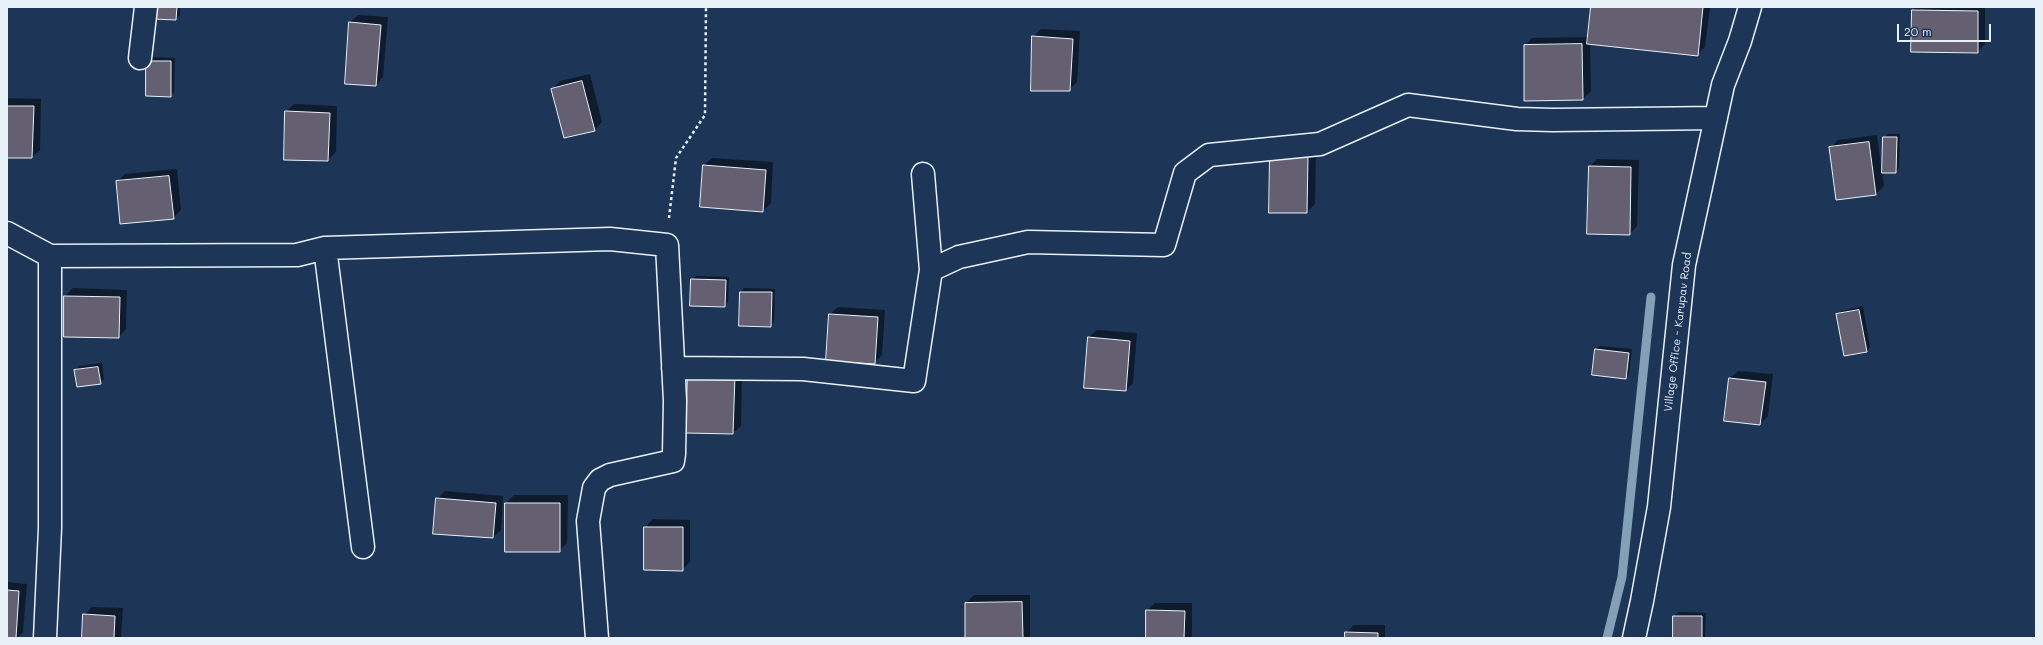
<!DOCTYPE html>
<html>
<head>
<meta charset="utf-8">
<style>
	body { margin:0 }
	#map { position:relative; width:2043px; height:645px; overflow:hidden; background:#1d3557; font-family:Mali,sans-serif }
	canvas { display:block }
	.frame { position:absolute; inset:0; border:8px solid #e8f1f8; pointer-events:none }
	.scale { position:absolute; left:1897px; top:24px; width:94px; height:18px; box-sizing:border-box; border:2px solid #e8f1f8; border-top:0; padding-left:5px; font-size:12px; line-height:14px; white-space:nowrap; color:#e8f1f8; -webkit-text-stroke:3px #1d3557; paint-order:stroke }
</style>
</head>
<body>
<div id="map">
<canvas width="2043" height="645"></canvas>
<div class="frame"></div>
<div class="scale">20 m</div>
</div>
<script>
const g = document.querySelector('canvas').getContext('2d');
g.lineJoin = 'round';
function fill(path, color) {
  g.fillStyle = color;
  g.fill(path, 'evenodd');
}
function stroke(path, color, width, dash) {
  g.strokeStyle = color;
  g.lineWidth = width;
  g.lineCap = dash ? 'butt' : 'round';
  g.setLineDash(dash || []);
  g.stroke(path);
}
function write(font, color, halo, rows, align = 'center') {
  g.font = font + ' Mali,sans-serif';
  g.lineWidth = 3;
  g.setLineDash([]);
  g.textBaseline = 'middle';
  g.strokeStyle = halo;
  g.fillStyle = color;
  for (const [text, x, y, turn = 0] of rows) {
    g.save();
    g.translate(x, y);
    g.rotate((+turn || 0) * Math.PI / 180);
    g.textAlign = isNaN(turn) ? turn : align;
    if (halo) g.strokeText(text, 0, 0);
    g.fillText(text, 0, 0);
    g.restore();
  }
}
const shadow = new Path2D(`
	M154 7H180V15L176 19Z
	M1592 7H1710L1705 47 1697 55 1590 43 1591 91 1583 99 1525 45 1532 38 1589 37Z
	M1916 7H1985V44L1977 52 1913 10Z
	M358 15 388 17 383 77 376 85 350 22Z
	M1041 29 1080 31 1077 82 1069 90 1033 37Z
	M151 57 175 58 174 92 170 96 147 61Z
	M590 74 602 122 595 130 565 137 553 89 560 81Z
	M7 98 41 99 40 150 32 157H7Z
	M294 104 337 106 336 152 328 160 286 112Z
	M1888 134H1900L1899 168 1896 172 1884 138Z
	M1877 135 1884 186 1876 194 1837 199 1830 148 1838 140Z
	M1316 148 1315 204 1307 212 1270 155Z
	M712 158 773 162 771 203 763 211 704 165Z
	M1597 159 1639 160 1637 226 1630 234 1590 166Z
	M177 169 181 210 173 218 117 182 125 174Z
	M696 276 729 277 728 302 724 306 692 280Z
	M73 288 127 290 126 329 119 337 65 296Z
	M744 288 775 289 774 322 770 326 741 292Z
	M1863 306 1870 347 1867 351 1837 315 1841 311Z
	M838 307 885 310 882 355 874 363 830 314Z
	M1097 330 1137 333 1133 383 1126 390 1089 337Z
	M1600 346 1632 349 1629 374 1626 378 1596 349Z
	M102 363 104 379 100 383 75 370 79 366Z
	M697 366 742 367 741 426 733 433Z
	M1738 371 1773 374 1768 416 1760 424 1730 378Z
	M445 491 503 496 501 530 493 537 437 499Z
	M514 495H568L567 543 559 551H506V503Z
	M653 519 690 520V562L682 570 645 569V527Z
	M7 582 27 584 23 632 17 638H7Z
	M974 595H1030V638H966V603Z
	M1155 603H1192V638H1147V610Z
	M92 607 123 608 121 638H83L84 615Z
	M1678 612 1706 613 1705 638H1674V616Z
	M1354 625H1385V638H1346V633Z
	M1889 637H1921V638H1888Z`);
const stream = new Path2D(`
	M1607 638 1622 577 1651 297`);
const building = new Path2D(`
	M153 7H177L176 20 153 19Z
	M1591 7H1703L1698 56 1587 44Z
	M1912 10 1978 11V53L1911 52Z
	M349 22 381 25 376 86 345 84Z
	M1032 36 1073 39 1070 91H1031Z
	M1582 44 1583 100 1524 101V45Z
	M146 61H171V97L146 96Z
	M582 81 595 131 564 138 551 89Z
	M7 106H34L32 158H7Z
	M285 111 330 113 328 161 284 160Z
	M1883 137H1897L1896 173H1882Z
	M1869 142 1876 195 1836 200 1829 147Z
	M1270 154 1308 155 1307 213H1269Z
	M703 165 766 170 763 212 700 207Z
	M1589 166 1631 167 1630 235 1587 234Z
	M169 176 174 219 120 224 116 181Z
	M691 279 726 280 725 307 690 306Z
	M740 292H772L771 327 739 326Z
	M64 296 120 297 119 338 64 337Z
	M1859 310 1867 352 1844 356 1836 314Z
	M829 314 878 317 875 364 826 361Z
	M1088 337 1130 341 1126 391 1084 388Z
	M1595 349 1629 353 1626 379 1592 375Z
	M98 367 101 384 77 387 74 370Z
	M688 373 735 375 733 434 686 433Z
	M1729 378 1766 382 1760 425 1724 421Z
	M436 498 496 503 493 538 433 534Z
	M505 503H560V552H505Z
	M644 527H683V571L644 570Z
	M7 590 19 591 16 638H7Z
	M1022 602 1023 638H965V603Z
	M1146 610 1185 611 1184 638H1146Z
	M83 614 115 616 114 638H82Z
	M1673 616H1702V638H1673Z
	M1345 632 1378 633V638H1345Z`);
const path = new Path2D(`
	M669 218 676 158 705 115 706 7`);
const minor = new Path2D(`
	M140 58 146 7
	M923 174 931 270
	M7 233 50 256V528L45 638
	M325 248 363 547
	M50 256 297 255 325 248 610 239 667 245 675 401 674 454 673 461 610 475 600 480 594 488 588 521 597 638
	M673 368 803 369 914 381 931 270 959 257 1028 242 1164 245 1185 173 1209 155 1320 144 1408 105 1517 119 1553 120 1716 118
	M1634 638 1642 601 1659 507 1684 265 1723 85 1740 41 1750 7`);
const streetNames = [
	["Village Office - Karupav Road",1678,332,-83]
];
fill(shadow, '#0007');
stroke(stream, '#84a0b6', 9);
fill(building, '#646071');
stroke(building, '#e8f1f8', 1);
stroke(minor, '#e8f1f8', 25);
stroke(path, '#e8f1f8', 2.5, [3, 3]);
stroke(minor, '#1d3557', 22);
write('11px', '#e8f1f8', '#1d3557', streetNames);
</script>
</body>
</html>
